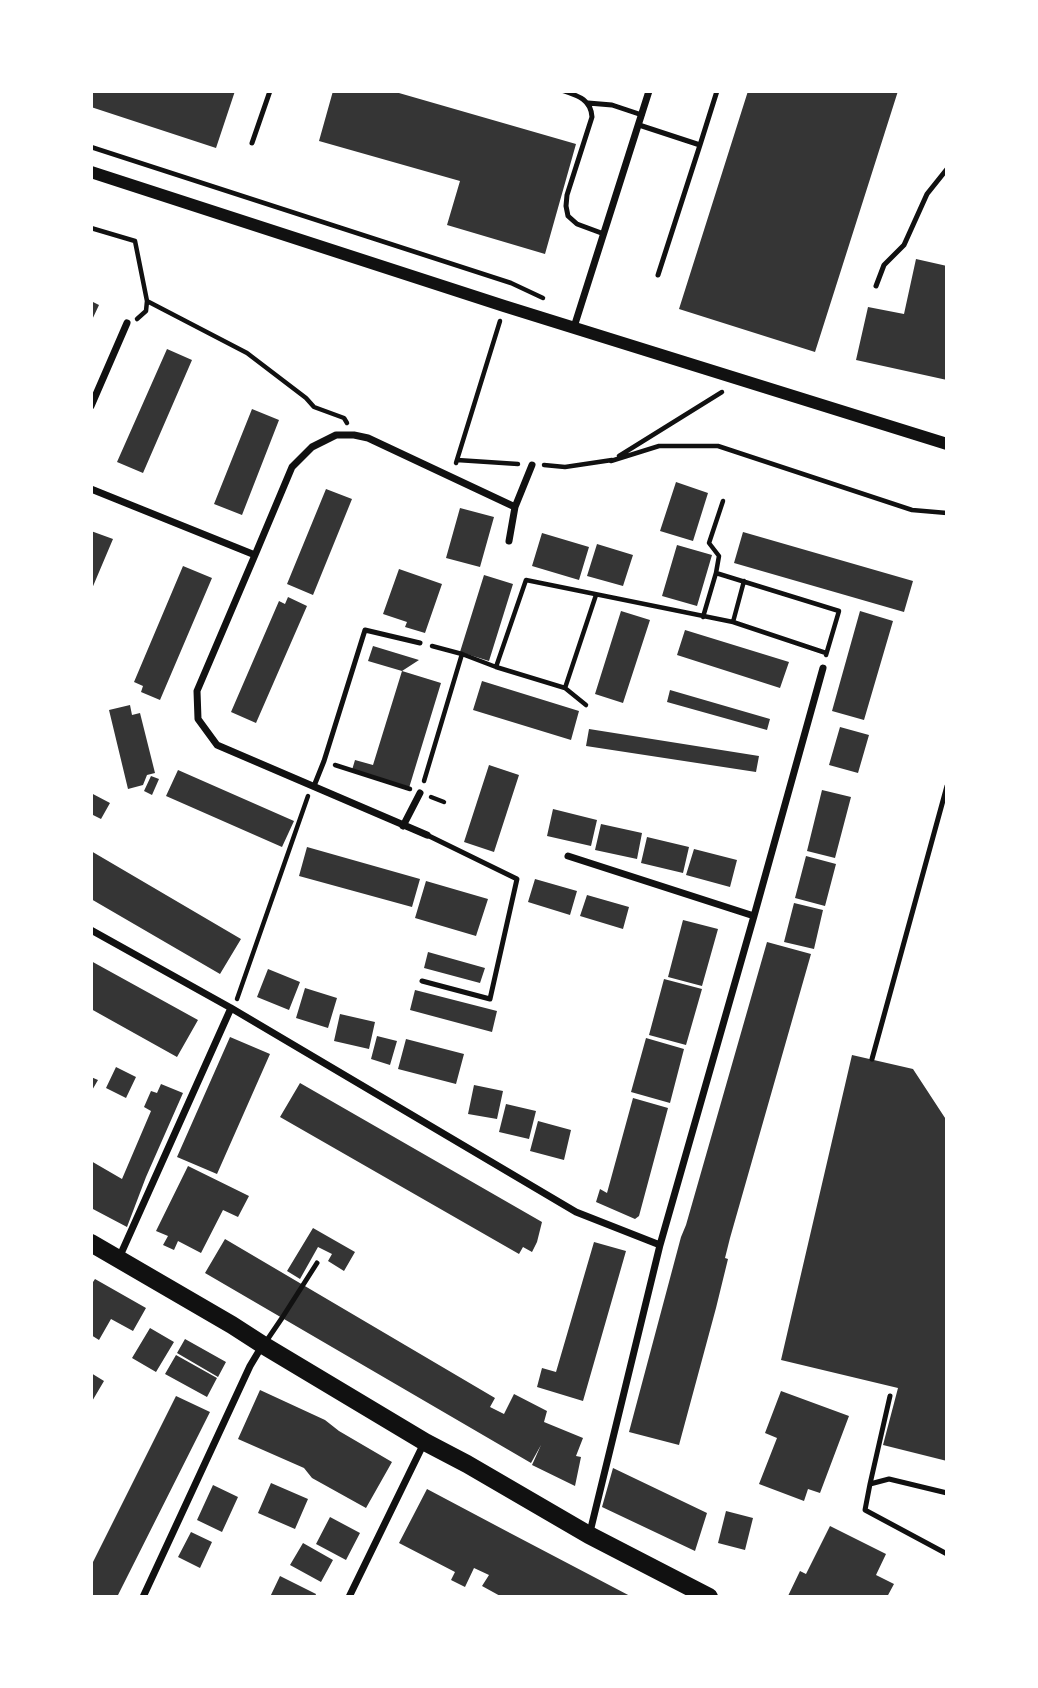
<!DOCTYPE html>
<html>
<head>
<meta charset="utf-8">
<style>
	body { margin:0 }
	#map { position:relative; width:1038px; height:1688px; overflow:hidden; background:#fff; font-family:Rubik,sans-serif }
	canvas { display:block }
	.frame { position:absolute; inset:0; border:93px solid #fff; pointer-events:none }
</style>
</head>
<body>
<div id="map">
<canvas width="1038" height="1688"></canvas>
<div class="frame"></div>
</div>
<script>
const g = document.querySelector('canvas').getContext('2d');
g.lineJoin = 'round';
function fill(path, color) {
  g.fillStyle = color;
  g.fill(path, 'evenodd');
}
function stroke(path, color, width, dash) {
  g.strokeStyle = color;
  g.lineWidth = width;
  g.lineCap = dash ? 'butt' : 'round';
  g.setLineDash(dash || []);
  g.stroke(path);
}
const building = new Path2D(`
	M91 91H235L216 148 91 107Z
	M333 91H392L576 144 545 254 447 225 460 181 319 141Z
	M748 91H898L815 352 679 309Z
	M916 259 947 266V380L856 360 868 307 904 314Z
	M91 301 99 305 91 322Z
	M167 349 192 360 143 473 117 462Z
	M252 409 279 420 242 515 214 504Z
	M676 482 708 493 693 541 660 531Z
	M326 489 352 499 313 595 287 584Z
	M460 508 494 517 480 567 446 558Z
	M91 531 113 539 91 591Z
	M743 532 913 581 904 612 734 563Z
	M542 533 589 547 579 580 532 566Z
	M597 544 633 555 623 586 587 576Z
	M677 545 712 555 697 606 662 596Z
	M183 566 212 578 160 700 141 692 143 686 134 682Z
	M399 569 442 584 425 633 405 627 407 622 383 614Z
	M484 575 513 584 489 661 460 652Z
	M288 597 307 606 256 723 231 712 279 601 285 604Z
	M621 611 650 620 623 703 595 694Z
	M860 611 893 621 864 720 832 711Z
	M685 630 789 662 780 688 677 655Z
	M373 646 419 660 402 671 441 683 409 788 352 770 355 760 373 765 402 671 368 661Z
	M482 681 579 711 571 740 473 710Z
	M670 690 770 719 767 730 667 702Z
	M130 705 132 715 140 713 155 773 147 775 143 785 128 789 109 710Z
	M840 727 869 735 858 773 829 765Z
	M589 729 759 756 756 772 586 746Z
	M489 765 519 775 494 852 464 842Z
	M178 770 294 821 282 847 166 796Z
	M151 776 159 779 152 795 144 791Z
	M822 790 851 797 835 858 807 851Z
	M91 793 110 803 101 819 91 814Z
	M553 809 597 820 591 846 547 836Z
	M601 824 642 833 637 859 595 850Z
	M647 837 689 847 683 873 641 863Z
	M307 847 420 879 412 907 299 876Z
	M694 849 737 860 730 887 686 875Z
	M91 851 241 939 220 974 91 899Z
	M806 856 836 864 825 906 795 898Z
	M535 879 577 891 570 915 528 902Z
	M426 881 488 899 476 936 415 918Z
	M587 895 629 907 623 929 580 916Z
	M794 903 823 910 814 949 784 942Z
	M683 920 718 929 702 986 668 977Z
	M767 942 811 954 730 1238 725 1258 728 1259 716 1308 679 1445 629 1432 681 1237 686 1225Z
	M428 952 485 968 480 983 424 968Z
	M91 961 198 1020 177 1057 91 1009Z
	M268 969 300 982 289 1010 257 997Z
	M664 979 702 989 686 1045 649 1035Z
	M305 988 337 998 328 1028 296 1018Z
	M415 990 497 1011 492 1032 410 1010Z
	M340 1014 375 1022 369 1049 334 1041Z
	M377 1036 397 1041 390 1065 371 1059Z
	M230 1037 270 1054 217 1174 177 1157Z
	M646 1038 684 1049 670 1103 631 1092Z
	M406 1039 464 1054 456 1084 398 1069Z
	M852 1055 913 1069 947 1121V1461L883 1445 898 1388 781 1360Z
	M116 1067 136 1077 126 1098 106 1088Z
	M91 1077 98 1080 91 1092Z
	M300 1083 542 1222 537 1242 532 1252 523 1247 519 1254 280 1117Z
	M161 1084 183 1093 146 1177 127 1227 91 1208V1161L122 1179 151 1111 144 1107 151 1091 157 1093Z
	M474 1085 503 1091 497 1119 468 1114Z
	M633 1098 668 1108 639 1216 635 1219 596 1202 600 1189 607 1193Z
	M506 1104 536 1111 529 1139 499 1132Z
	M538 1121 571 1130 564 1160 530 1151Z
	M188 1166 249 1196 238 1217 223 1210 201 1253 178 1241 174 1250 163 1245 168 1236 156 1231Z
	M313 1228 355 1252 344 1271 328 1261 332 1254 318 1247 300 1279 287 1271Z
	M225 1239 495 1398 490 1407 504 1414 514 1394 547 1411 544 1422 583 1438 576 1456 581 1457 575 1486 532 1465 541 1445 531 1463 205 1273Z
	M594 1242 626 1251 583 1401 537 1387 542 1368 556 1372Z
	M95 1279 146 1308 133 1331 111 1319 99 1340 91 1335V1285Z
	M150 1328 174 1342 156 1372 132 1358Z
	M185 1339 226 1362 218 1377 177 1353Z
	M176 1355 217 1378 207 1397 165 1374Z
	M91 1373 104 1381 91 1403Z
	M260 1390 325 1420 339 1431 392 1462 366 1508 312 1478 304 1468 238 1439Z
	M781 1391 849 1416 820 1493 808 1489 804 1501 759 1484 777 1438 765 1433Z
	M176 1396 210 1412 117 1597H91V1566Z
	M613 1468 707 1513 695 1551 602 1507Z
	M271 1483 308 1499 295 1529 258 1513Z
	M213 1485 238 1497 222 1532 197 1520Z
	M427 1489 510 1533 632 1597H502L482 1586 489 1575 474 1568 465 1587 451 1580 455 1572 399 1543Z
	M726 1511 753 1518 745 1550 718 1543Z
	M330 1517 360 1533 346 1560 316 1544Z
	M830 1526 886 1554 876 1575 894 1584 887 1597 788 1596 800 1571 806 1574Z
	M191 1532 212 1542 200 1568 178 1557Z
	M303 1543 333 1560 321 1582 290 1565Z
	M280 1576 316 1594 315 1597H270Z`);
const path = new Path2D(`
	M91 147 511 283 543 298
	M91 228 135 241 147 301 146 311 137 319
	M147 301 247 353 306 398 314 407 344 418 347 423
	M619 456 722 392
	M457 460 518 464
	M611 461 659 446H718L912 510 947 513
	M456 463 500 321
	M544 465 565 467 612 460
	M716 573 839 611 826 655
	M703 617 716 573 719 556 709 543 723 501
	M733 622 744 581
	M432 646 462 654 496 667 565 688 586 705
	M496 667 526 580 733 622 826 653
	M565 688 596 595
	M335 765 410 789
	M424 781 462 654
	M431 797 444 802
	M237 999 308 796`);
const service = new Path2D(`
	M564 91C579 96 591 100 592 117L567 195 566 206 568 216 577 224 604 234
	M588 103 612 105 642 115
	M639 125 700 145 717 91
	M252 143 270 91
	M658 275 700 145
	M876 286 884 265 904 245 927 194 947 169
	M314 786 324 761 365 630 420 643
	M422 981 490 999 517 879 427 835
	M872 1059 947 786
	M265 1343 282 1318 317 1263
	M870 1484 890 1396
	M947 1493 889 1479 870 1484 865 1510 947 1554`);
const minor = new Path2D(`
	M574 327 649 91
	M91 406 127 323
	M91 489 255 555 197 691 198 719 217 745 427 835
	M509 541 515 507 532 465
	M255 555 292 467 312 447 336 435H354L368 438 515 507
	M403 826 420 793
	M568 856 754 916
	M91 930 231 1008 576 1212 660 1245
	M119 1258 231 1008
	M590 1532 660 1245 754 916 823 668
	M143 1597 250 1366 262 1346
	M349 1597 424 1443`);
const tertiary = new Path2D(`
	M91 172 504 306 947 444`);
const primary = new Path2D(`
	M91 1243 232 1325 263 1345 425 1442 467 1464 589 1535 709 1597`);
fill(building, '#353535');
stroke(path, '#111', 4.5);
stroke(service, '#111', 5);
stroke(minor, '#111', 7);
stroke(tertiary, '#111', 12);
stroke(primary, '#111', 18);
</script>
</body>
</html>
